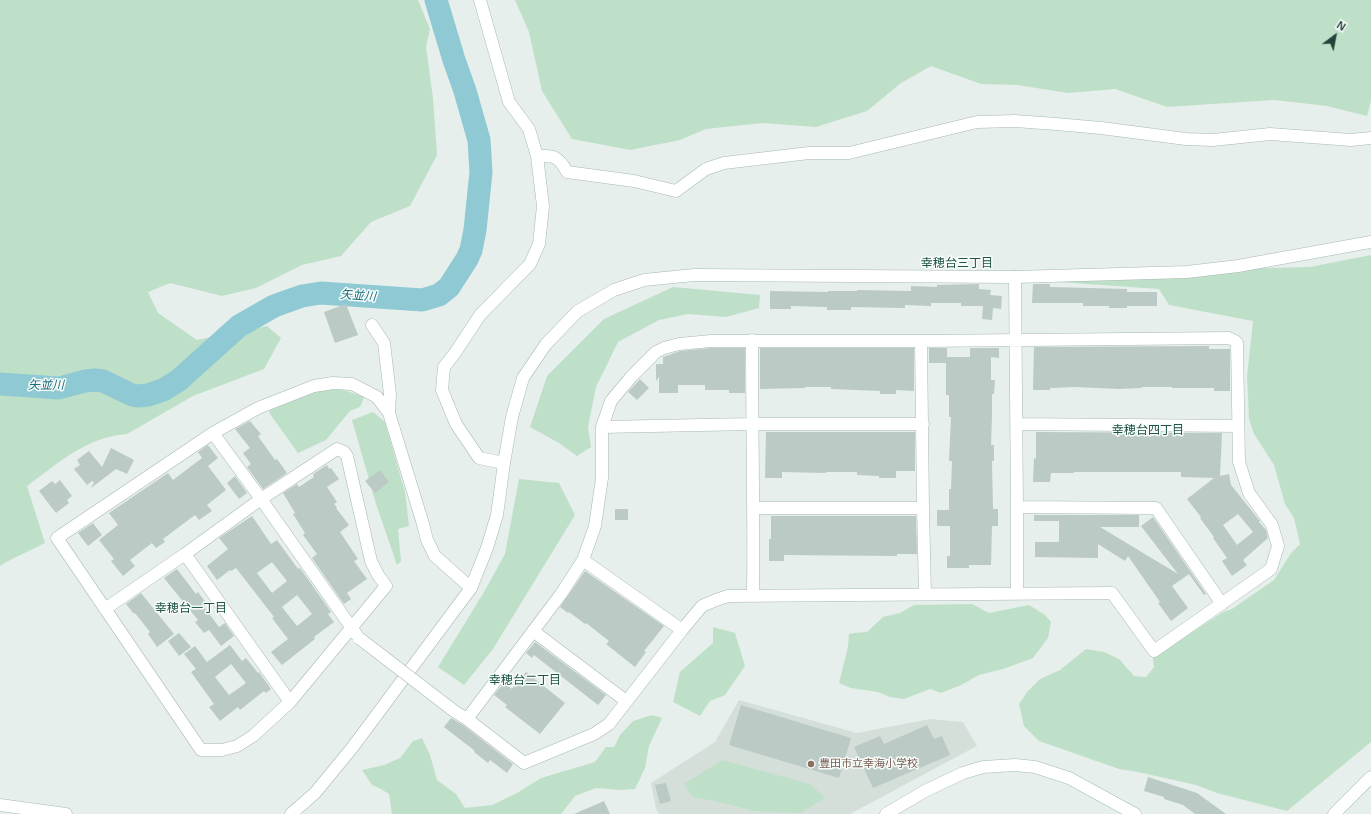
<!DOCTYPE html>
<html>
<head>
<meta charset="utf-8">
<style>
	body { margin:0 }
	#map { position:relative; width:1371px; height:814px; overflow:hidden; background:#e6efeb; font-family:Helvetica,sans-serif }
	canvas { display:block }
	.north { position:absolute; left:1315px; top:16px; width:40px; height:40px; -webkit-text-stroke:3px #f7fbf9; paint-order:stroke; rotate:32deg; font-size:11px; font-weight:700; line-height:16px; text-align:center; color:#24423a }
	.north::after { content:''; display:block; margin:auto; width:14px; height:18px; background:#24423a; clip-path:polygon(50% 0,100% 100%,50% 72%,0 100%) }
</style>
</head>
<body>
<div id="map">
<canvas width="1371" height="814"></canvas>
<div class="north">N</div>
</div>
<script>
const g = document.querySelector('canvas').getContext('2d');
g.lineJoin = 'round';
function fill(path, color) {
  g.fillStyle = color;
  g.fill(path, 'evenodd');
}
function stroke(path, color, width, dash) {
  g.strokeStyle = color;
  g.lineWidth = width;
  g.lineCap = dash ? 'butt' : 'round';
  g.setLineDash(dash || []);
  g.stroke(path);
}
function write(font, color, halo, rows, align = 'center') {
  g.font = font + ' Helvetica,"Noto Sans JP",sans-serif';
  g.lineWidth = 3;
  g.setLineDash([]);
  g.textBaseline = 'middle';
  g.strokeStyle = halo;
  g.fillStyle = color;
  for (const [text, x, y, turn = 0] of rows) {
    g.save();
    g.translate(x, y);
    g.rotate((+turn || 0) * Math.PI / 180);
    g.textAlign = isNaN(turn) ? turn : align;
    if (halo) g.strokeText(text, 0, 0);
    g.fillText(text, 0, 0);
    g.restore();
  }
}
const built = new Path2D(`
	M739 700 857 733 930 719 963 722 977 746 850 814H659L656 809 651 783 715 742Z`);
const green = new Path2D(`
	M0 0H418L430 29 426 47 433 98 437 155 410 206 371 222 341 256 302 265 256 288 222 296 170 283 148 292 158 313 197 340 267 326 281 338 264 369 193 396 127 434C88 436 57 464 27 486L45 543 6 562 0 566Z
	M515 0H1371V100L1367 116 1327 106 1274 100 1167 107 1115 89 1068 93 1017 85 981 84 931 66 901 83 867 111 816 127 762 123 706 129 680 140 630 150 572 139 542 91 529 32Z
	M1371 255V742L1287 811 1217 793 1196 785 1138 772 1119 769 1039 741 1024 726 1019 704 1027 692 1040 679 1060 670 1086 649 1104 652 1119 659 1134 676 1146 677 1154 667 1153 658 1223 612 1232 609 1274 580 1291 553 1300 544 1294 518 1285 504 1274 465 1254 434 1249 419 1247 376 1253 321 1169 305 1159 289 1058 282 1054 273 1310 267Z
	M673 287 760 295 759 308 726 317 688 314 659 320 618 342 596 387 588 427 591 447 577 456 559 443 530 427 547 376 604 319Z
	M315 380 364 397 360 407 350 411 326 440 298 453 270 414 267 403Z
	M373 412 385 422 405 492 409 526 398 529 401 561 397 565 376 504 352 420Z
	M519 479 559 483 575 515 493 649 464 685 438 667 484 592 505 554Z
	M972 604 989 613 1029 605 1045 615 1051 622 1048 638 1033 658 1003 669 979 675 961 685 941 693 930 689 904 699 890 697 878 692 851 688 839 683 848 647 849 634 854 633 867 632 883 617 900 613 914 605Z
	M713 627 735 633 745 666 725 695 710 701 700 716 673 702 680 672 713 643Z
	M652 715 662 718 649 746 645 768 635 789 620 790 596 788 575 796 561 814H392L389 794 379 788 372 785 362 770 384 765 400 758 413 741 422 738 430 755 437 780 456 794 465 808 492 805 517 793 541 778 595 762 606 747H614L620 735 633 721Z
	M722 760 810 784 825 798 801 813 754 811 715 801 693 797 684 784Z`);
const river = new Path2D(`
	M0 384 59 388 85 381 95 380 103 381 132 395 138 396 148 395 163 390 179 380 239 326 274 306 302 296 321 293 422 300 439 295 449 287 467 259 471 250 475 230 481 172 479 140 465 91 454 60 436 0`);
const building = new Path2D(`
	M979 284V289L991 290 990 295 1002 296 1001 309 993 308 992 320 982 319 983 306H961V303H931V306L905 305V308L851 307V310H827V307L791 306V309H770V291L828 292V291H857V290L911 291V286L937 287V285Z
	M1033 284H1050V287L1127 289V292H1157V306H1127V308H1109V306H1083V303H1032Z
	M346 304 358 335 335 343 324 312Z
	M1209 346V349H1230V391H1214V388H1172V387H1142V388L1119 389 1075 387 1050 388V390H1033L1034 347Z
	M711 348H745V393H729V390H705V385H678V393H659V377L656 381V364H663V357L680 351Z
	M760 348H914V391L896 390V394H880V391L831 389V387H805V388L760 389Z
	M929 348H947V357H970V348H999V358L991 357V380H995L994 394H992V415L991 445H994V461H992L993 509H998V526H992L991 565H969V568H947V556H950V526H937V510H949V489H951L952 461H949L951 417H949V395H946V363H929Z
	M640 379 649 388 637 400 628 392Z
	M250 421 261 434 258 436 275 460 277 459 287 473 263 489 247 467 251 464 243 453 250 448 235 429Z
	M766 432H915V471H896V478H879V476L857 475V472H826V473L782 472V478H765Z
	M1036 432 1222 433 1220 476 1229 474 1231 485 1260 521 1259 522 1266 530 1268 538 1243 560 1247 565 1232 576 1222 561 1227 558 1213 538 1214 537 1200 518 1201 517 1187 499 1214 478 1181 477V472H1074V473H1051L1050 482H1033L1034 458 1036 459ZM1238 514 1253 532 1237 545 1223 525Z
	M208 445 218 458 208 466 226 490 207 505 212 511 199 520 195 515 163 539 165 542 156 548 152 543 130 560 135 566 123 576 111 561 114 559 99 540 118 525 109 513 168 473 173 480 202 458 198 452Z
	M111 448 134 460 127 474 116 469 91 488 94 482 92 481 87 485 74 469 80 465 77 460 89 451 102 467Z
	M327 465 329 469 331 468 339 479 327 487 337 502 334 504 337 507 336 508 349 525 340 532 358 559 354 561 367 579 347 593 351 599 344 604 312 558 317 554 303 535 305 533 293 514 295 513 283 493 297 484 299 487 314 477 313 474Z
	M380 470 389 482 375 493 365 481Z
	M235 476 247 493 239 499 227 483Z
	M60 480 72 496 67 500 69 503 56 513 39 491 52 481 55 484Z
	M615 509H628V520H615Z
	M1034 515H1139V527H1100L1178 574 1141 526 1153 517 1206 594 1204 595 1189 574 1172 586 1188 608 1171 621 1158 603 1160 602 1128 556 1125 561 1098 544V558L1035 557V542H1059V521H1034Z
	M252 516 271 544 277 540 298 569 300 568 331 612 328 614 334 622 314 637 315 639 282 665 271 652 288 639 272 618 274 617 236 568 231 571 230 570 217 580 207 566 228 549 219 538ZM272 562 287 581 272 593 257 573ZM297 595 312 614 297 626 282 607Z
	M771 516H916L917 554H897V556L784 555V561H769V539H771Z
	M93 523 102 535 88 546 78 533Z
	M177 569 196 594 198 592 207 604 204 607 219 627 225 623 234 636 221 646 209 630 204 633 195 622 198 620 164 578Z
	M585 571 664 626 644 651 646 652 635 667 606 644 609 641 586 623 585 624 569 612 568 613 560 607Z
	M141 593 174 634 157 647 148 634 150 632 135 613 134 614 126 604Z
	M179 633 191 647 179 656 168 641Z
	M535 642 606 695 598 705 534 655 532 658 526 653Z
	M230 645 242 661 246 658 258 673 259 672 271 689 266 693 264 691 240 710 238 707 220 721 209 707 214 704 191 672 196 669 184 654 195 646 207 662ZM231 664 246 683 229 695 215 677Z
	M526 672 565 703 540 734 505 707 507 705 494 695 504 683 512 689Z
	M741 705 851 738 839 778 729 745Z
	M451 718 463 725 513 764 507 773 490 760 488 763 474 752 475 751 444 727Z
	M927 725 934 739 942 736 950 755 873 788 854 747 880 736 884 744Z
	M1148 777 1197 793 1226 814H1195L1183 805 1164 799V797L1144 791Z
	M666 783 671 801 660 804 655 785Z
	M604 801 610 814H574Z`);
const minor = new Path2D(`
	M480 0 509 102 529 129 537 156 543 206 539 244 530 264 480 315 455 353 444 367 442 390 456 424 479 458 504 463
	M537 156C554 155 559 157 567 172L634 181 676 191 706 169 724 163 809 153H849L977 122 1015 121 1056 124 1101 128 1186 139 1213 140 1270 134 1351 140 1371 138
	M1015 277 1017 507V593
	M372 325 384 343 390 394 389 413
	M752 340C752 425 754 510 753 596
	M921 341 923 508 925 594
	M1016 424 1238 426
	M602 427 752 424H923
	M213 433 261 499 356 634
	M1017 507 1156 508 1222 604
	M754 508H923
	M185 554 290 702
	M583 560 682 630
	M105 609 185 554 261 499 337 449 344 452 347 456 371 561 378 575 386 586 290 702 253 736 237 746 222 750H201L57 538 213 433 258 408 314 386 333 383 352 384 377 397 389 413 423 524 427 540 435 556 471 588
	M533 631 626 701
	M454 711 467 719 524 763 594 734 609 724 682 630 702 606 716 600 728 596 1112 593 1154 651 1271 569 1278 546 1272 525 1249 493 1239 462 1237 343 1235 341 1229 338 921 341H711L679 344 664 348 656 352 631 377 611 401 602 427V478L595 526 583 560 561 594 467 719`);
const tertiary = new Path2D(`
	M0 805 66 814
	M291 814 315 793 352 748 471 588 487 548 497 515 504 463 512 417 523 378 546 344 578 311 614 290 644 280 694 275 1015 277 1187 272 1238 266 1371 242`);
const secondary = new Path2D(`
	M886 814 925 791 963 773 983 767 1015 765 1035 767 1069 778 1135 814
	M1334 814 1371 777`);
const minorBridge = new Path2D(`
	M359 638 454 711`);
const markers = [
	[811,764,4,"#8d6e63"]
];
const educationNames = [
	["豊田市立幸海小学校",819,764]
];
const neighbourhoodNames = [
	["幸穂台三丁目",957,264],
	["幸穂台四丁目",1148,431],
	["幸穂台一丁目",191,609],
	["幸穂台二丁目",525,681]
];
const waterNames = [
	["矢並川",358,296,4],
	["矢並川",46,386]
];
fill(built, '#d4dfda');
fill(green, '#bfe0c8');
stroke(river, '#8ec9d4', 23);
fill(building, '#bbcac4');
stroke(minor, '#a8b8b2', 13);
stroke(tertiary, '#a8b8b2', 13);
stroke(secondary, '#a4bbb3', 13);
stroke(minor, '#fff', 12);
stroke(tertiary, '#fff', 12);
stroke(secondary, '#fff', 12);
stroke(minorBridge, '#a8b8b2', 13, []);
stroke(minorBridge, '#fff', 12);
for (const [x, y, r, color] of markers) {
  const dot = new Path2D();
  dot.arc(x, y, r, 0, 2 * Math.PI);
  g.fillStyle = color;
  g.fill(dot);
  stroke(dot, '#f7fbf9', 1.5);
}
write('11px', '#785e54', '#f7fbf9', educationNames, 'left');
write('12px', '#1f5548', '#f7fbf9', neighbourhoodNames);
write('italic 12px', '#1c6f80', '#f7fbf9', waterNames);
</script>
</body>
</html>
